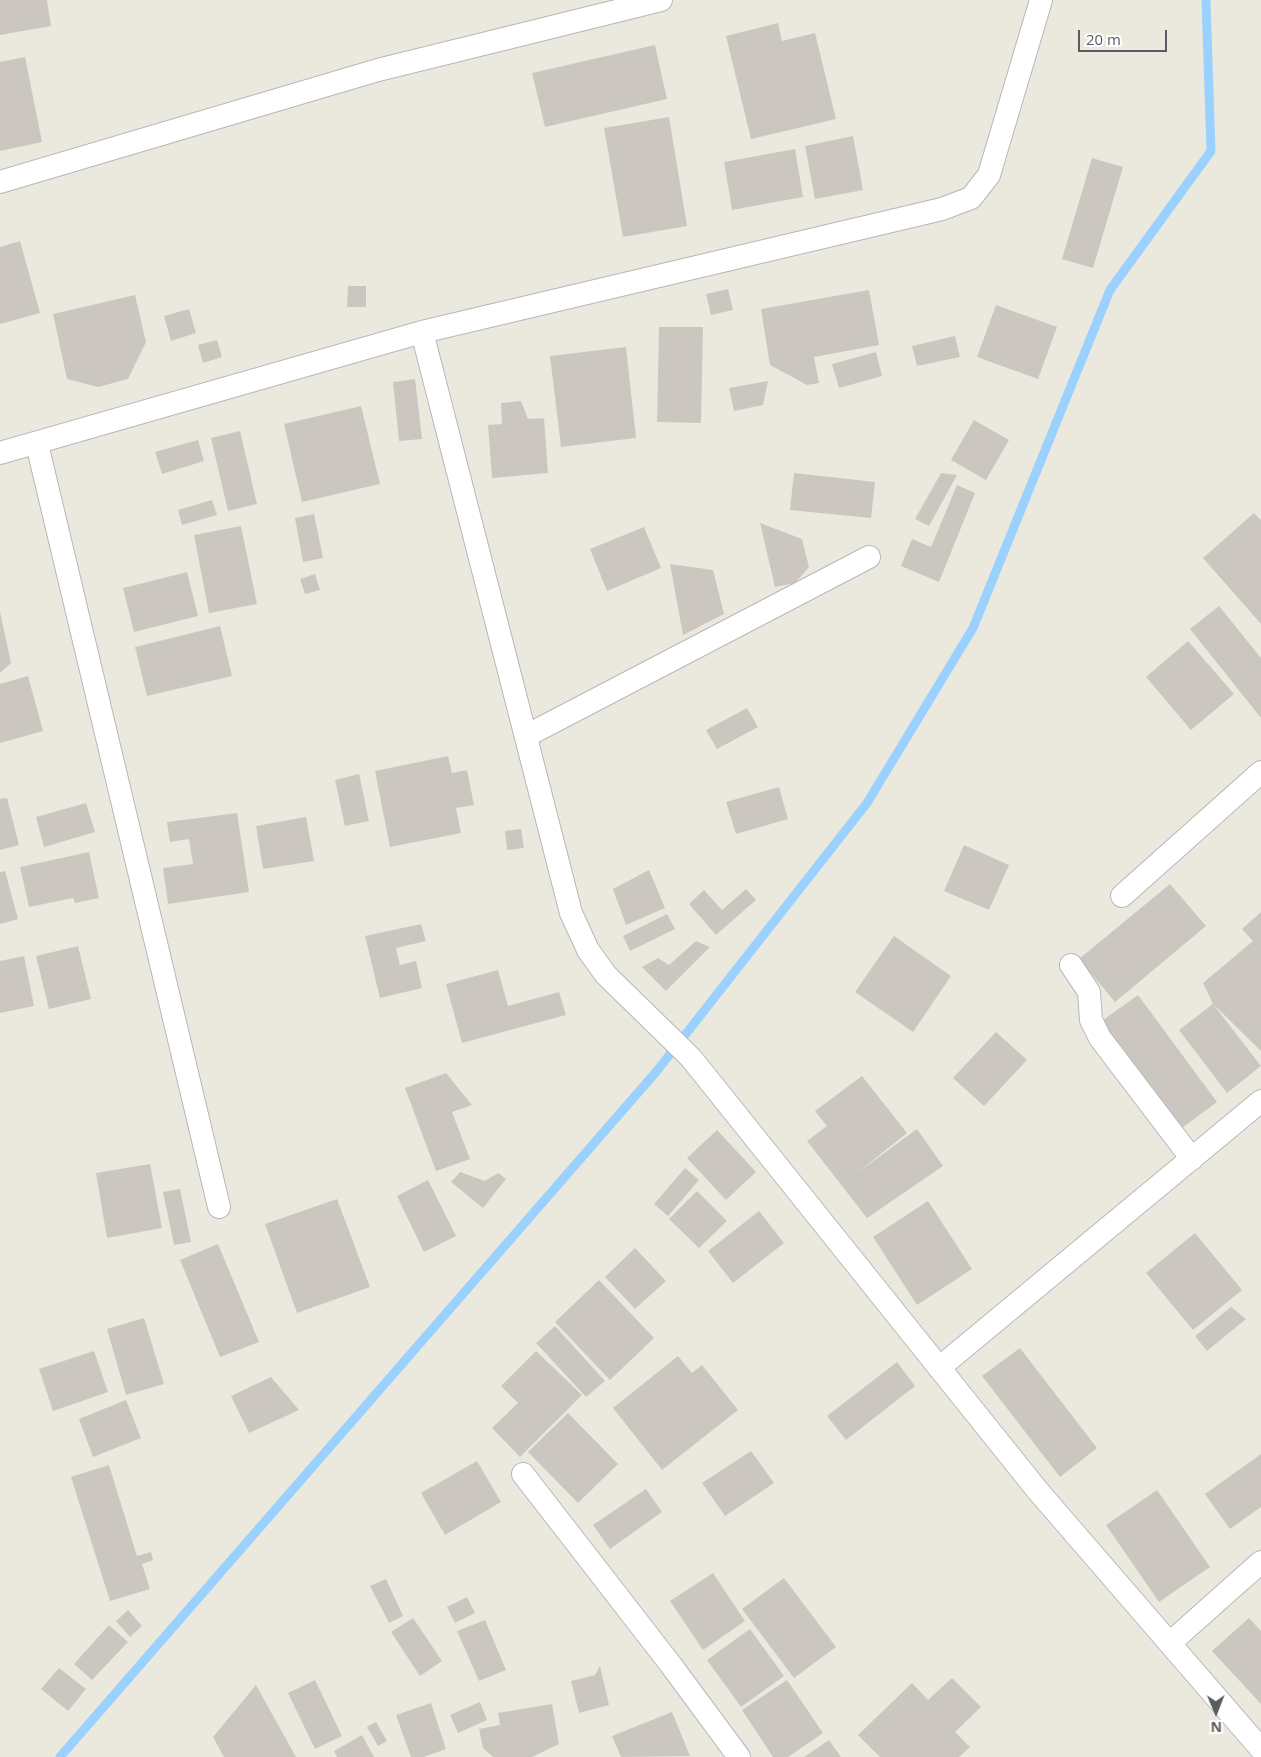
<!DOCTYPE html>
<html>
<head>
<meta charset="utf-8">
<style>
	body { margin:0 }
	#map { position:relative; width:1261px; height:1757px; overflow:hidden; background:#ebe9de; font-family:"Open Sans",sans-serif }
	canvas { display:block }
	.north { position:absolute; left:1191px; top:1687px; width:50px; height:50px; -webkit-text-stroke:4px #fff; paint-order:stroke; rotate:179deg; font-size:14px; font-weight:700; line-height:20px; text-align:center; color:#585b60 }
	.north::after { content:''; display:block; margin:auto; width:18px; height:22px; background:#585b60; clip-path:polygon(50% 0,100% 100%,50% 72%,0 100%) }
	.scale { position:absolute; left:1078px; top:30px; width:89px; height:22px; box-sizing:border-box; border:2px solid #585b60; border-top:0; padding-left:6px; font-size:15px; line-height:18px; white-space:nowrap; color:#585b60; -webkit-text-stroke:4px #fff; paint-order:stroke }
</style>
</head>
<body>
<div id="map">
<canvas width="1261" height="1757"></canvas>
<div class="north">N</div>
<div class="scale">20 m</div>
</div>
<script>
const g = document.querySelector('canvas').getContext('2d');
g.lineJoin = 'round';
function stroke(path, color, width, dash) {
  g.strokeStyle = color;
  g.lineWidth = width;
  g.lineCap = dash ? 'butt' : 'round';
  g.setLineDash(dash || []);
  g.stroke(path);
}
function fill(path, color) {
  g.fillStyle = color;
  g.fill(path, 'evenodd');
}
const stream = new Path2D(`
	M60 1757 656 1072 867 803 973 628 1110 290 1211 151 1206 0`);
const building = new Path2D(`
	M0 0H47L51 26 0 35Z
	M778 23 782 41 815 33 836 119 751 139 726 36Z
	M655 45 667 99 545 127 532 73Z
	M25 57 42 142 0 151V62Z
	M669 117 687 226 623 237 604 128Z
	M853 136 863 190 815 199 805 146Z
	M795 149 803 197 732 210 724 162Z
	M1092 158 1123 167 1093 268 1062 259Z
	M20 241 40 313 0 324V247Z
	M348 286H366V307H347Z
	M728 289 733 310 711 315 706 294Z
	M869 290 879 345 814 357 819 383 807 385 770 365 761 309Z
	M135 295 146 342 128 379 98 387 67 379 53 314Z
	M996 305 1057 327 1038 379 977 357Z
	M189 309 196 333 171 341 164 316Z
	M659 327H703L701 423 657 422Z
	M955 336 960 357 917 366 912 346Z
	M217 340 222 357 203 363 198 345Z
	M626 347 636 438 561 447 550 356Z
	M876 352 882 376 839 388 832 364Z
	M415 379 422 439 399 441 393 382Z
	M768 381 763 405 734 411 729 388Z
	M521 401 528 419 544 418 548 473 492 478 488 425 502 424 501 403Z
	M361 406 380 484 302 502 284 424Z
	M974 420 1009 440 986 480 951 460Z
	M240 431 257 504 228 511 211 438Z
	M198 440 204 461 162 474 155 452Z
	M794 473 875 482 871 518 790 510Z
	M941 473 957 475 929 526 915 519Z
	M957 485 975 493 939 582 901 566 912 539 931 547Z
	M212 500 217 515 182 525 178 510Z
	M1254 513 1261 520V624L1203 558Z
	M314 514 323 558 303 562 295 518Z
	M760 523 802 539 809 567 795 583 775 587Z
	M241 526 257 604 209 613 194 535Z
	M644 527 661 568 607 591 590 549Z
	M670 564 713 570 724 614 683 635Z
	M187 572 198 616 134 632 123 588Z
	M315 574 320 590 305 594 300 579Z
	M1219 606 1261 658V718L1190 629Z
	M0 612 11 663 0 673Z
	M220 626 232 676 147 696 135 647Z
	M1188 641 1234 694 1191 730 1146 677Z
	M28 676 43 731 0 743V684Z
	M747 708 758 727 717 749 706 730Z
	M448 756 452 773 467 770 474 805 456 808 461 833 390 847 375 771Z
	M359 774 369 821 345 826 335 780Z
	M779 787 788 819 736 834 726 802Z
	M7 798 19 845 0 850V799Z
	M86 803 95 832 44 847 36 817Z
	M237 813 249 892 168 904 163 868 193 864 189 839 170 842 167 822Z
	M306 817 314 861 263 869 256 826Z
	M521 829 524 848 507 850 505 831Z
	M964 845 1009 865 989 910 944 891Z
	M89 852 99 898 75 903 73 898 29 907 20 867Z
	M649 870 665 908 626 925 613 889Z
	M5 871 18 919 0 924V872Z
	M1170 884 1206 926 1115 1002 1079 959Z
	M746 889 756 900 716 935 689 904 704 890 722 910Z
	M1261 912V1051L1213 1004 1261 1066 1227 1093 1179 1030 1213 1004 1203 983 1253 941 1242 929Z
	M667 914 675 929 630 951 623 936Z
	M421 924 426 941 396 948 400 965 416 961 422 988 380 998 365 936Z
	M894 936 951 976 913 1032 855 992Z
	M696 941 710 947 666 991 642 967 658 958 669 965Z
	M78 946 91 999 49 1009 36 956Z
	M24 956 34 1006 0 1013V961Z
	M498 970 508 1006 559 992 566 1015 462 1043 446 984Z
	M1138 995 1217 1102 1178 1131 1099 1023Z
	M996 1032 1027 1060 984 1106 953 1078Z
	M446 1073 472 1105 452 1112 470 1159 436 1171 405 1088Z
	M862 1076 907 1133 857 1173 917 1129 943 1166 867 1218 807 1141 827 1126 815 1111Z
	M717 1130 756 1172 726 1200 687 1158Z
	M150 1164 162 1228 107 1238 96 1173Z
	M685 1168 699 1180 668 1216 654 1204Z
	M460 1172 485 1181 498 1173 506 1179 483 1208 451 1182Z
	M428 1180 456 1236 424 1252 397 1196Z
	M180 1189 191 1242 174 1245 163 1192Z
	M697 1191 727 1221 699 1248 669 1219Z
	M337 1199 370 1287 297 1313 265 1224Z
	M928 1201 972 1269 917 1305 873 1237Z
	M759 1211 784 1243 733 1283 708 1251Z
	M1195 1233 1242 1290 1193 1330 1146 1273Z
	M218 1244 259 1342 220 1357 180 1260Z
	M635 1248 666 1281 635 1309 605 1277Z
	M599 1280 654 1338 610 1380 555 1322Z
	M1231 1307 1246 1319 1207 1351 1195 1336Z
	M144 1318 164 1384 126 1395 107 1329Z
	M555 1326 605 1381 586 1397 536 1343Z
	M1020 1348 1097 1448 1060 1477 982 1376Z
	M94 1351 108 1392 53 1411 39 1369Z
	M536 1351 582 1395 520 1457 492 1428 518 1403 501 1386Z
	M678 1356 692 1373 702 1365 738 1410 662 1470 613 1408Z
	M897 1362 915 1386 846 1440 827 1416Z
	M271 1377 299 1410 249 1433 231 1396Z
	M126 1400 141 1438 93 1457 79 1419Z
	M568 1413 618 1464 578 1503 528 1452Z
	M751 1451 774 1483 725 1516 702 1483Z
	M1261 1454V1507L1230 1529 1205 1494Z
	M477 1461 501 1502 445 1535 421 1493Z
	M109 1465 137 1556 151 1552 153 1560 142 1564 150 1589 110 1601 71 1477Z
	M646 1489 662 1512 610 1549 593 1525Z
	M1157 1490 1210 1567 1159 1602 1106 1525Z
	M713 1573 745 1621 703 1650 670 1601Z
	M784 1578 836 1647 794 1678 742 1609Z
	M386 1579 403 1616 389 1623 370 1586Z
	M467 1597 475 1613 455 1623 447 1607Z
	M128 1610 142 1626 130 1637 116 1621Z
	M413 1618 442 1661 420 1676 391 1632Z
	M1249 1618 1261 1631V1704L1212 1651Z
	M485 1620 506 1670 479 1681 457 1631Z
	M109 1625 128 1642 92 1680 74 1664Z
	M750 1629 784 1676 741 1707 707 1660Z
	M600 1666 609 1705 579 1713 571 1681 595 1675Z
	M59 1668 86 1689 68 1711 41 1689Z
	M952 1678 981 1707 955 1732 970 1747 959 1757H880L858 1735 912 1683 928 1700Z
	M315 1680 342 1736 315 1749 288 1693Z
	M787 1680 823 1733 788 1757H773L742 1710Z
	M256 1685 296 1757H224L213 1737Z
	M480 1702 487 1720 458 1733 450 1715Z
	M431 1703 446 1749 424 1757H411L396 1715Z
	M552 1704 559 1744 532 1757H493L483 1748 479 1729 500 1725 498 1713Z
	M672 1712 690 1756 621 1757 612 1736Z
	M376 1722 387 1741 378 1746 367 1727Z
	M362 1735 374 1757H337L334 1751Z
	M829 1740 841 1757H804Z`);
const minor = new Path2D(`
	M0 182 378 70 661 0
	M422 332 571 913 588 950 606 975 691 1058 1038 1491 1261 1749
	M37 444 219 1207
	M0 453 422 332 942 209 971 198 989 175 1041 0
	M526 736 869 557
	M1122 896 1261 772
	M1071 965 1089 992 1091 1020 1100 1038 1192 1159
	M939 1368 1261 1101
	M523 1474 671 1665 739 1757
	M1170 1643 1261 1562`);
stroke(stream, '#9bd1ff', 9);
fill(building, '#cbc7c0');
stroke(minor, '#b5b7bc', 24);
stroke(minor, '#fff', 22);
</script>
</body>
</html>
